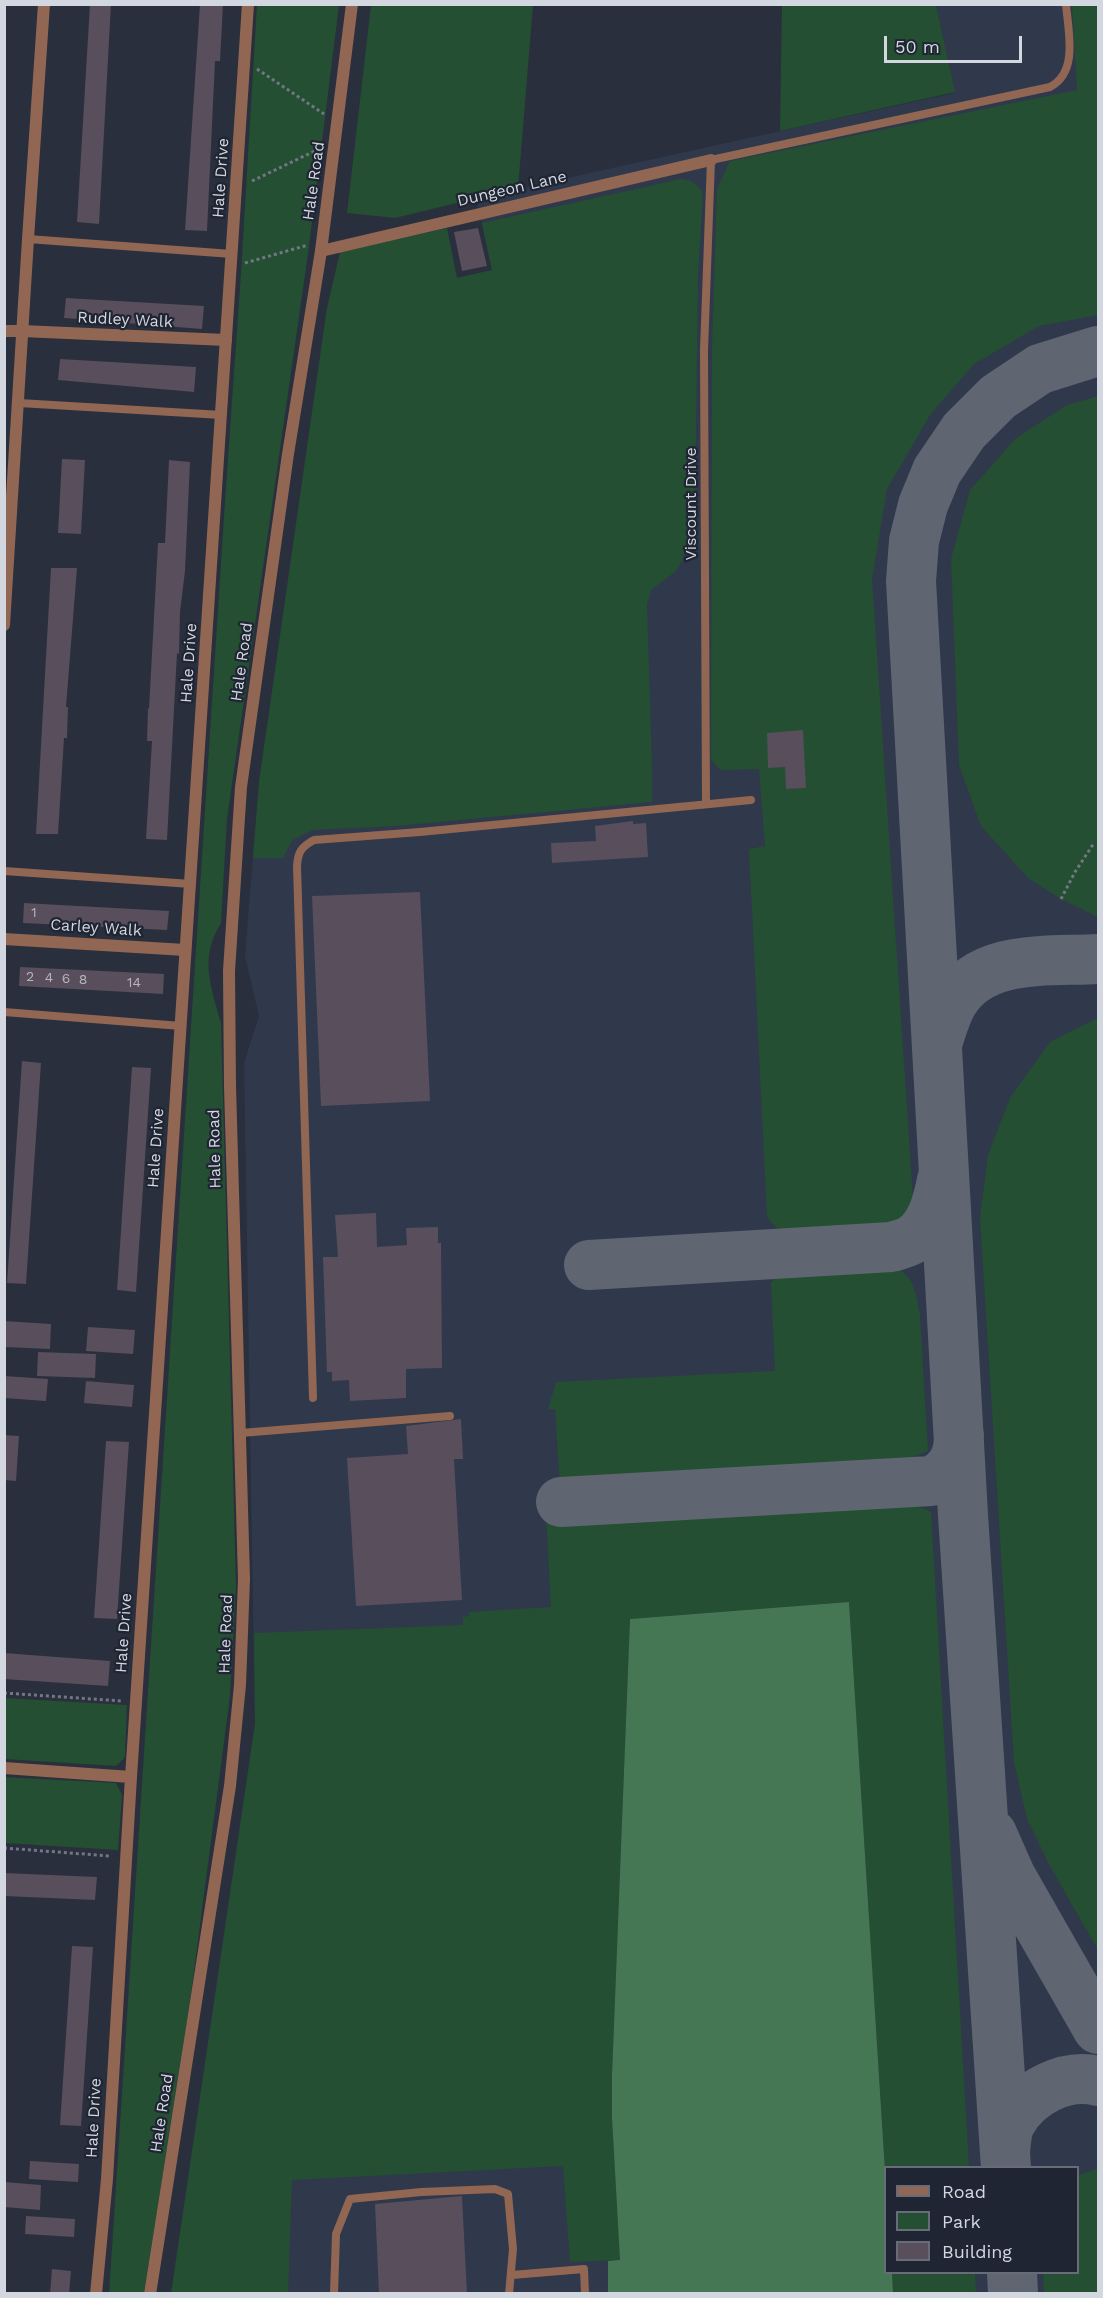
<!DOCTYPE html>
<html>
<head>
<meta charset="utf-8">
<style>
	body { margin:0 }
	#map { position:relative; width:1103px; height:2298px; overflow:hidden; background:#292f3d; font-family:"Work Sans",sans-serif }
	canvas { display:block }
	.frame { position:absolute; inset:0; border:6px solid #d3d7e0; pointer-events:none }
	.legend { position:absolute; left:884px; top:2166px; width:195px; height:108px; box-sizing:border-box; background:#1f2532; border:2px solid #676c78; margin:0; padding:8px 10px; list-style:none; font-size:18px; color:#d3d7e0 }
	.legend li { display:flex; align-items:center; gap:12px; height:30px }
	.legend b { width:30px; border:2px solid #676c78 }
	.scale { position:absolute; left:884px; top:36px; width:138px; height:27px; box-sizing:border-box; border:3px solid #d3d7e0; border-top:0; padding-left:8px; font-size:18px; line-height:21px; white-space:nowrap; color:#d3d7e0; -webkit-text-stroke:4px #1f2532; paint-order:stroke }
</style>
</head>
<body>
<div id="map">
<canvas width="1103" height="2298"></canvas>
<div class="frame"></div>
<ul class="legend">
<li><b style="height:8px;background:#916753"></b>Road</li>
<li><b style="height:16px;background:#244f32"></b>Park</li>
<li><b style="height:16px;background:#584e5c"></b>Building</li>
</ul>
<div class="scale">50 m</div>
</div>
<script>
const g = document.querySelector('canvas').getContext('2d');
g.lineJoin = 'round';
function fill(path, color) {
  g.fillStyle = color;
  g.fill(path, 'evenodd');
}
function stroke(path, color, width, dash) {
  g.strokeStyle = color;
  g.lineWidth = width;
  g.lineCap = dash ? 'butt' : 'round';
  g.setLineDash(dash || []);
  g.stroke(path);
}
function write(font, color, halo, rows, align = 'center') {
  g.font = font + ' "Work Sans",sans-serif';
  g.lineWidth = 4.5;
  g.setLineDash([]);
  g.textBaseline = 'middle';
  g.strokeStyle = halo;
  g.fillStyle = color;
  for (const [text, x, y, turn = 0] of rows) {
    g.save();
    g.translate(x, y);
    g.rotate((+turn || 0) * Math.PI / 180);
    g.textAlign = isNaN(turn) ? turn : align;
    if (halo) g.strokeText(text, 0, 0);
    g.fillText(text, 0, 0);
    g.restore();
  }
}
const built = new Path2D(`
	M936 5H1098V2293L171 2294 255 1724 244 1063 259 1016 245 956 259 782 327 308 447 228 456 278 492 270 476 198 954 93ZM886 2168H1078V2272H886Z`);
const green = new Path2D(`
	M257 5H339L308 254 227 819 221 923C199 958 211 987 221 1023L236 1586 230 1696 191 1994 144 2293 109 2294 225 501 241 273Z
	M371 5H533L518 188 395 218 347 213Z
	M782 5H936L955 92 780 131Z
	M1072 5H1098V315L1039 326 974 364 930 415 887 489 872 579 913 1199C906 1212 900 1224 886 1231 872 1237 812 1241 797 1238 784 1236 775 1227 767 1217L749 849 765 846 759 769 720 770 711 759 712 348 717 189 730 161 1077 90Z
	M681 179C692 180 697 184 703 193L698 275 695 513 682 561 675 572 652 589 647 604 652 768V802L396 826 312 830 292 840 283 858H253L259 782 327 308 340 252 447 228 457 278 492 270 482 223Z
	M1098 396V917L1061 899 1028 878 981 826 959 765 951 559 970 490 1016 438 1067 405Z
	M1098 1018V1950L1050 1866 1027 1819 1014 1762 980 1218 988 1155 1010 1098 1050 1042Z
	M853 1263C899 1264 913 1265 920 1315L928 1451 896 1464 855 1471 560 1488 555 1409H548L556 1382 775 1371 771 1283C785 1263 831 1265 853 1263Z
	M842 1501C867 1502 910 1499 931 1512L969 2167 886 2168 885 2171 849 1602 630 1619 612 2075V2118L620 2260 570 2262 563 2166 292 2180 288 2293 171 2294 255 1724 254 1633 463 1625V1617L469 1616V1612L551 1607 546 1515Z
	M4 1698 127 1705 125 1757 116 1766 5 1759Z
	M4 1777 116 1783 122 1795 118 1850 5 1843Z
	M1098 2169V2293H1044L1043 2273 1078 2272V2175Z
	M892 2273H975L976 2293H893Z`);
const forest = new Path2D(`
	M849 1602 885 2171 886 2272 892 2273 893 2293H608V2261L620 2260 612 2118V2075L630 1619Z`);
const taxiway = new Path2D(`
	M938 1041C942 1028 946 1014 953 1002 982 953 1050 962 1098 959
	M589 1265 891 1247C898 1245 907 1243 913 1239 932 1226 938 1201 942 1180
	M561 1502 931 1481C952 1472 959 1456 959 1435
	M992 1834 1011 1877 1098 2029
	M1005 2153C1006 2142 1006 2131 1011 2122 1028 2092 1065 2073 1098 2081
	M1006 2168 963 1515 911 581 914 541 923 505 937 471 964 431 998 397 1040 369 1098 351
	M1012 2272 1013 2294`);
const building = new Path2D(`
	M90 4H111L99 224 77 222Z
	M200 4H223L220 61H215L207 231 185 230Z
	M478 228 487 266 462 271 454 232Z
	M66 298 204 306 202 329 64 318Z
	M60 359 196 367 194 392 58 380Z
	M62 459 85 460 81 534 58 533Z
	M169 460 190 462 185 571 180 612 179 654 177 653 167 840 146 839 152 741H147L148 708 149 709 158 543H165Z
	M51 568H77L66 707H68L67 738H64L58 834H36Z
	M803 730 806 788 786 789 785 767 768 768 767 733Z
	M633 821V824L646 823 648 857 552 863 551 843 596 841 595 826Z
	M420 892 430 1101 321 1106 312 896Z
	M24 903 169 911 167 930 23 923Z
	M20 967 164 974 163 994 19 986Z
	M22 1061 41 1063 26 1284 7 1283Z
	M132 1067 151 1068 136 1292 117 1290Z
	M376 1213 377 1247 407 1245 406 1228 438 1227V1243H441L442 1368 406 1369V1398L350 1401 349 1380 332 1381V1372H327L323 1257H338L335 1215Z
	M4 1321 51 1324 50 1349 4 1347Z
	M88 1327 135 1330 133 1354 86 1351Z
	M38 1352 96 1354 95 1378 37 1376Z
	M4 1376 48 1379 46 1401 4 1398Z
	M86 1381 134 1385 132 1407 84 1403Z
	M461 1419 463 1459H454L462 1600 356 1606 347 1458 408 1454 406 1426Z
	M4 1435 19 1436 16 1481 4 1480Z
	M106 1441 129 1442 117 1619 94 1618Z
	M4 1653 110 1661 108 1686 4 1679Z
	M4 1873 97 1877 95 1900 4 1896Z
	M72 1946 93 1947 81 2126 60 2125Z
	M30 2161 79 2164 78 2182 29 2179Z
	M4 2182 41 2185 40 2210 4 2207Z
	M462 2196 467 2294H379L375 2204Z
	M26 2216 75 2219 74 2237 25 2234Z
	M52 2269 71 2271 69 2294H50Z`);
const path = new Path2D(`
	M257 69 324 114
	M252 181 319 149
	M245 263 308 245
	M1061 899 1075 872 1094 843
	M4 1693 122 1701
	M4 1848 110 1856`);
const service = new Path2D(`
	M28 239 232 254
	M19 403 222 415
	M706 804 704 350 711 160 1050 87C1079 72 1068 31 1066 4
	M4 871 191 884
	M4 1012 181 1026
	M313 1398 297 866C298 852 301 847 314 840L420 832 751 800
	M241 1433 450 1416
	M512 2275 584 2269 585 2294
	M334 2294 336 2234 350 2199 421 2192 495 2189 508 2194 513 2249 509 2294`);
const pedestrian = new Path2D(`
	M22 331 226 340
	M4 939 185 950`);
const minor = new Path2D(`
	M321 251 711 160
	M4 331H22
	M4 625 28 239 44 4
	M4 1768 131 1777
	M96 2294 107 2179 131 1777 248 4`);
const tertiary = new Path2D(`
	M150 2294 230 1786 240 1685 244 1579 230 1086 229 971 241 787 288 454 321 251 352 4`);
const numberNames = [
	["1",34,913],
	["2",30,977],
	["4",49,978],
	["6",66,979],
	["8",83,980],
	["14",134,983]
];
const streetNames = [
	["Hale Drive",221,178,-86],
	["Hale Road",314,181,-82],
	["Dungeon Lane",512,189,-13],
	["Rudley Walk",125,320,3],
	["Viscount Drive",691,504,-90],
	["Hale Road",242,662,-82],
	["Hale Drive",189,663,-86],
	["Carley Walk",96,928,4],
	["Hale Drive",156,1148,-86],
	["Hale Road",215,1149,-91],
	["Hale Drive",124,1633,-86],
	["Hale Road",226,1634,-88],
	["Hale Road",162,2113,-81],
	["Hale Drive",94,2118,-87]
];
fill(built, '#30384c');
fill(green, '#244f32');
fill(forest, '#457754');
stroke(taxiway, '#606572', 50);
fill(building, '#584e5c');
stroke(path, '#727783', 3, [3, 3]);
stroke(service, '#916753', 8);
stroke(pedestrian, '#916753', 12);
stroke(minor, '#916753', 12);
stroke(tertiary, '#916753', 12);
write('14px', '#b4b5bf', null, numberNames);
write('16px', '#d3d7e0', '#1f2532', streetNames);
</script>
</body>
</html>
